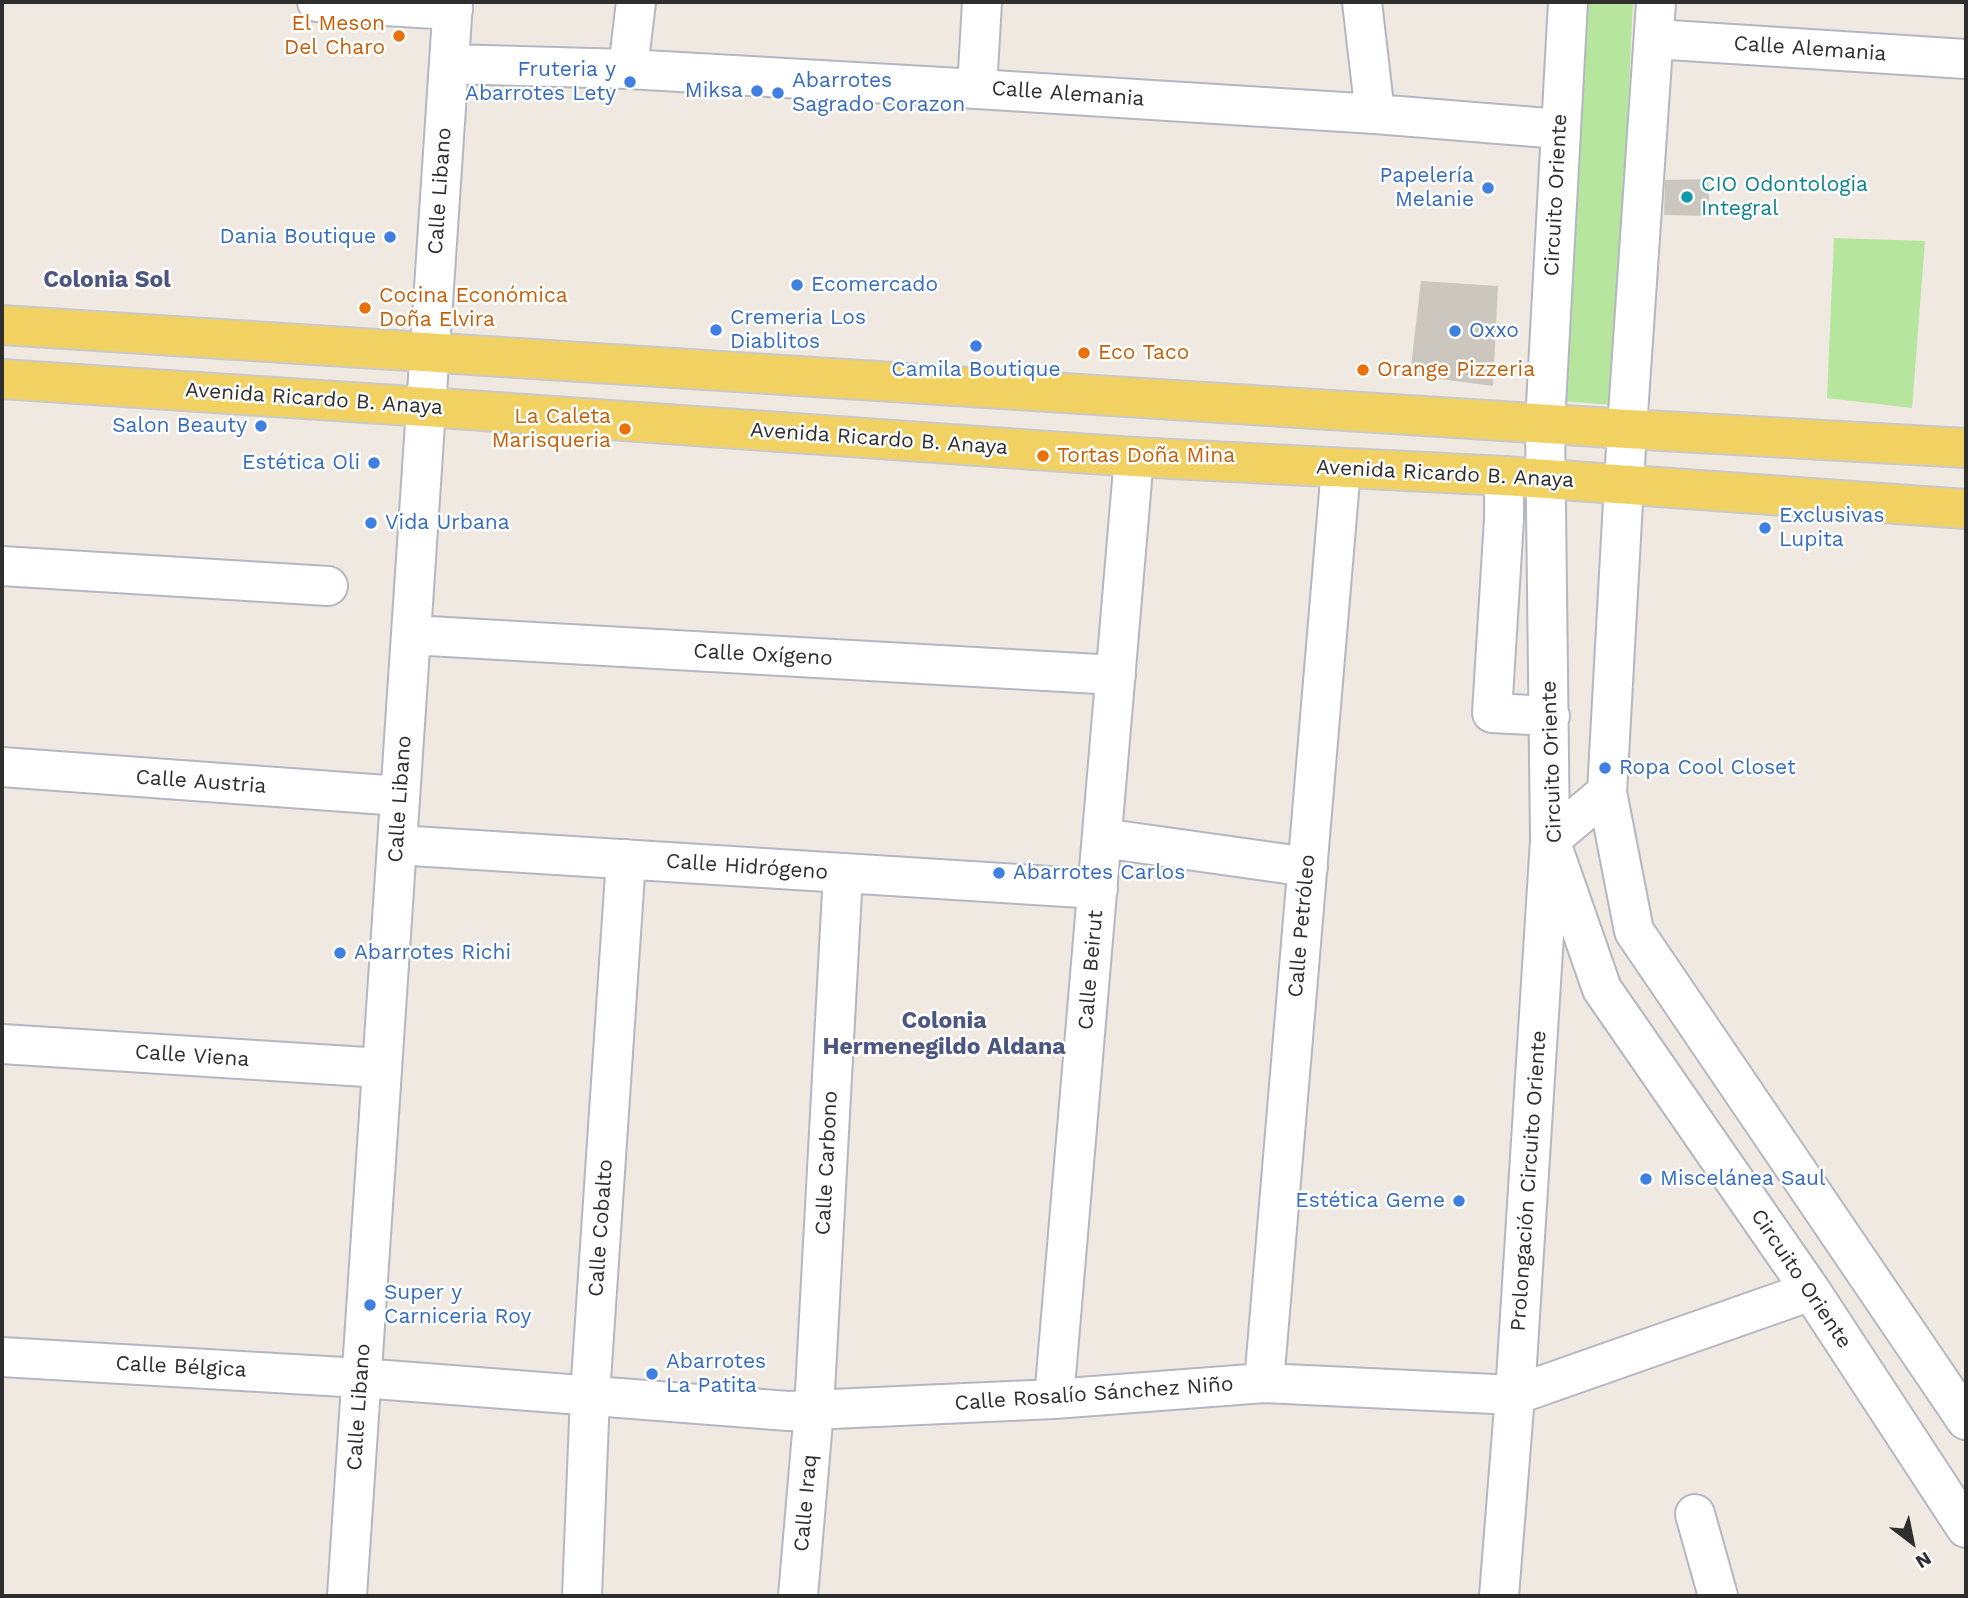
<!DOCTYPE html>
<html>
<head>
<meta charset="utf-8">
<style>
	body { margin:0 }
	#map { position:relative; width:1968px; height:1598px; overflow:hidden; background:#efe9e1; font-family:"Work Sans",sans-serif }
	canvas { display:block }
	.frame { position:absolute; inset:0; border:4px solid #2e2e2e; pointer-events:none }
	.north { position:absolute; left:1877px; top:1507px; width:70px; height:70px; -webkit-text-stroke:5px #fff; paint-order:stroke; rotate:148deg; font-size:19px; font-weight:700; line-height:28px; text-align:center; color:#2e2e2e }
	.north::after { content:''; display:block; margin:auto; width:24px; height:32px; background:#2e2e2e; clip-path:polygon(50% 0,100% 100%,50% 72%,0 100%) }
</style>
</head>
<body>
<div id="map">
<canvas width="1968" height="1598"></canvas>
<div class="frame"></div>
<div class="north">N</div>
</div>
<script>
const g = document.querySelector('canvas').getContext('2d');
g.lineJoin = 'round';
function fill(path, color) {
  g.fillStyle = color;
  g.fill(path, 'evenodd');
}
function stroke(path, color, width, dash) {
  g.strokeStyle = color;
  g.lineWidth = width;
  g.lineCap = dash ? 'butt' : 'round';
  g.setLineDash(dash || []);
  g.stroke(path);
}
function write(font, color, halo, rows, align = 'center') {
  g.font = font + ' "Work Sans",sans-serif';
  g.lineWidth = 5;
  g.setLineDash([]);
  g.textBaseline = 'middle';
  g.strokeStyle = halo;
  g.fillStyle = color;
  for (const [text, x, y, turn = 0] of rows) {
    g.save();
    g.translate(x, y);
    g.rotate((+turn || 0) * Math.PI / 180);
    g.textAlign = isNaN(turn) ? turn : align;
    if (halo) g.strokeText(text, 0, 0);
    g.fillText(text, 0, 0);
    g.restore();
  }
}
const green = new Path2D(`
	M1570 2H1633L1614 405 1549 400Z
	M1834 238 1925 241 1912 408 1827 398Z`);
const building = new Path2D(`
	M1708 179 1710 216 1664 215 1665 180Z
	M1421 281 1498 286 1493 386 1410 375Z`);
const minor = new Path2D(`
	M317 2 453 10
	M1362 2 1375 114
	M1568 2 1545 423 1550 840 1602 989 1811 1291 1966 1528
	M1656 2 1627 429 1607 792 1634 931 1966 1420
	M1654 39 1966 59
	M449 64 628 69 977 89 1375 114 1560 129
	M628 69 636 2
	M977 89 982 2
	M1504 476V519L1492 713 1550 716
	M2 566 328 586
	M411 635 1116 675
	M2 767 400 796
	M1102 838 1308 867
	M397 845 1098 889
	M2 1044 382 1068
	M2 1357 361 1378 788 1411 1054 1399 1264 1383 1515 1395 1811 1291
	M1264 1383 1341 468
	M1054 1399 1134 457
	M1695 1514 1718 1596
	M347 1596 453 2
	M582 1596 590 1395 626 859
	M798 1596 814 1410 843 873
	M1499 1596 1515 1395 1550 840 1607 792`);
const major = new Path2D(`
	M2 325 1627 429 1966 448
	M2 379 426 407 1134 457 1504 476 1966 509`);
const markers = [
	[399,36,7,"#e8710a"],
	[630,82,7,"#3f7fe0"],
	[757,91,7,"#3f7fe0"],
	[778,93,7,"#3f7fe0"],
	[1488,188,7,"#3f7fe0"],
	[1687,197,7,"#0f9aa8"],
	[390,237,7,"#3f7fe0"],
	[797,285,7,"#3f7fe0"],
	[365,308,7,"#e8710a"],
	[716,330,7,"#3f7fe0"],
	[1455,331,7,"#3f7fe0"],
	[976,346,7,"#3f7fe0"],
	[1084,353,7,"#e8710a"],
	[1363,370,7,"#e8710a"],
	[261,426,7,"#3f7fe0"],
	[625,429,7,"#e8710a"],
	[1043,456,7,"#e8710a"],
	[374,463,7,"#3f7fe0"],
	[371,523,7,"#3f7fe0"],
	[1765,528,7,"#3f7fe0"],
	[1605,768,7,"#3f7fe0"],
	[999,873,7,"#3f7fe0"],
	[340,953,7,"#3f7fe0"],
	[1646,1179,7,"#3f7fe0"],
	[1459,1201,7,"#3f7fe0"],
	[370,1305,7,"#3f7fe0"],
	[652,1374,7,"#3f7fe0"]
];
const foodNames = [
	["El Meson",385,24,"right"],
	["Del Charo",385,48,"right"],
	["Cocina Económica",379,296],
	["Doña Elvira",379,320],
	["Eco Taco",1098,353],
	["Orange Pizzeria",1377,370],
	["La Caleta",611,417,"right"],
	["Marisqueria",611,441,"right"],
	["Tortas Doña Mina",1057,456]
];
const streetNames = [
	["Calle Alemania",1810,49,4],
	["Calle Alemania",1068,94,4],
	["Calle Libano",440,191,-86],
	["Circuito Oriente",1556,195,-87],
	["Avenida Ricardo B. Anaya",314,399,4],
	["Avenida Ricardo B. Anaya",879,439,4],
	["Avenida Ricardo B. Anaya",1445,474,3],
	["Calle Oxígeno",763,655,3],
	["Circuito Oriente",1552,762,-92],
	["Calle Austria",201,782,4],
	["Calle Libano",400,799,-86],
	["Calle Hidrógeno",747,867,4],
	["Calle Petróleo",1302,926,-85],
	["Calle Beirut",1091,970,-85],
	["Calle Viena",192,1056,4],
	["Calle Carbono",827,1163,-87],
	["Prolongación Circuito Oriente",1529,1181,-86],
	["Calle Cobalto",601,1228,-86],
	["Circuito Oriente",1801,1279,56],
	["Calle Bélgica",181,1367,3],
	["Calle Rosalío Sánchez Niño",1094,1394,-4],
	["Calle Libano",359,1407,-86],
	["Calle Iraq",806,1503,-85]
];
const shopNames = [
	["Fruteria y",616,70,"right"],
	["Abarrotes Lety",616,94,"right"],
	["Abarrotes",792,81],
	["Sagrado Corazon",792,105],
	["Miksa",743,91,"right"],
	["Papelería",1474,176,"right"],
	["Melanie",1474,200,"right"],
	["Dania Boutique",376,237,"right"],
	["Ecomercado",811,285],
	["Cremeria Los",730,318],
	["Diablitos",730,342],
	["Oxxo",1469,331],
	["Camila Boutique",976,370,"center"],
	["Salon Beauty",247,426,"right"],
	["Estética Oli",360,463,"right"],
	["Exclusivas",1779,516],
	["Lupita",1779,540],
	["Vida Urbana",385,523],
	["Ropa Cool Closet",1619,768],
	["Abarrotes Carlos",1013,873],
	["Abarrotes Richi",354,953],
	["Miscelánea Saul",1660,1179],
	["Estética Geme",1445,1201,"right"],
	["Super y",384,1293],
	["Carniceria Roy",384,1317],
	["Abarrotes",666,1362],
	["La Patita",666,1386]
];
const cultureNames = [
	["CIO Odontologia",1701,185],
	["Integral",1701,209]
];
const neighbourhoodNames = [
	["Colonia Sol",107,280],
	["Colonia",944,1021],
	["Hermenegildo Aldana",944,1047]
];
fill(green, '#b6e59e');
fill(building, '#cbc7bf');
stroke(minor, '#b4b7c1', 42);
stroke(major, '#c9c9c9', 42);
stroke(minor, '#fff', 38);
stroke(major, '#f2d163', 38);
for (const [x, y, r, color] of markers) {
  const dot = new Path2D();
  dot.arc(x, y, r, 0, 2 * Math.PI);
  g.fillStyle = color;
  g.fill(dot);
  stroke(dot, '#fff', 2.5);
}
write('21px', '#c56008', '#fff', foodNames, 'left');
write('21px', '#2e2e2e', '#fff', streetNames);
write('21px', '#366cbe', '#fff', shopNames, 'left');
write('21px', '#0d838f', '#fff', cultureNames, 'left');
write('bold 23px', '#4d5680', '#fff', neighbourhoodNames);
</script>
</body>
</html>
